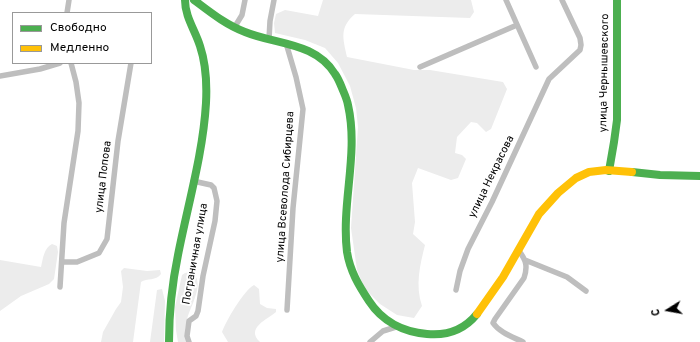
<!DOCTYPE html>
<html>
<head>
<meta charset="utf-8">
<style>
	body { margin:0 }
	#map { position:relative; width:700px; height:342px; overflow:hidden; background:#fff; font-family:Overpass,sans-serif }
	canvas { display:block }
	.legend { position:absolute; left:12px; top:12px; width:140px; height:52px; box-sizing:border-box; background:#fff; border:1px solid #999; margin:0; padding:5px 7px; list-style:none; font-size:12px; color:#000 }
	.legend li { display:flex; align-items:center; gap:8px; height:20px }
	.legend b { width:20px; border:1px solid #999 }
	.north { position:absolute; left:648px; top:290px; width:40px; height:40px; -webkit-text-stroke:3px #fff; paint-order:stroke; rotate:259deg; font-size:11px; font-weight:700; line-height:16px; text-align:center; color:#000 }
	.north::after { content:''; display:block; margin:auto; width:14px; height:18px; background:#000; clip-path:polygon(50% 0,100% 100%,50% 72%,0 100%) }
</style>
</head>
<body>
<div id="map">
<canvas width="700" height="342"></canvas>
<ul class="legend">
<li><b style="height:5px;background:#4caf50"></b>Свободно</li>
<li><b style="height:5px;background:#ffc107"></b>Медленно</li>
</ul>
<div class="north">С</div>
</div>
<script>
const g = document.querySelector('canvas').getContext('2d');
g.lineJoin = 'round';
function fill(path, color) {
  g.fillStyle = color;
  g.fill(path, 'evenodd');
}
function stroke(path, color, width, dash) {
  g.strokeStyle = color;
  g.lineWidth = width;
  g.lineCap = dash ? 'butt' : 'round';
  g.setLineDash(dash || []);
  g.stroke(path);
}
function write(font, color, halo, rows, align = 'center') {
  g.font = font + ' Overpass,sans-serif';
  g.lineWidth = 4;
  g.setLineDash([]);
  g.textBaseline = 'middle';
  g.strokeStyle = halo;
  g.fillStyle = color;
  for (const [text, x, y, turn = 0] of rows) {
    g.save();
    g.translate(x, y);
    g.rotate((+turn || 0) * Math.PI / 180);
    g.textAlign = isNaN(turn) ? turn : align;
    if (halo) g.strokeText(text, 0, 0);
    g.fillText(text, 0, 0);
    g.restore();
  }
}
const green = new Path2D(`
	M323 0H471L474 12 470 18 355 14C339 28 343 38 347 57L414 70H430L503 82 507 89 491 129 486 132 477 123 471 122 457 137 455 153 462 155 466 159 458 178 451 180 418 168 412 183 415 222 413 234 425 245C420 265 415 285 422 306L414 318 397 315 380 304 365 289 357 270 351 228 358 127 356 108 350 86 338 63 325 48 305 40 275 33 274 23 276 14 285 10 318 16Z
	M52 244 57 246 58 252 54 279 49 284 21 296 0 311V260L41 267C43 258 44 248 52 244Z
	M124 268 147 271 160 270 161 274C156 281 147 278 141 282L133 342H101L103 332 116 309 121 302 123 287 121 271Z
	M190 272C208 280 189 308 187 320 185 327 185 335 186 342H178L176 330 175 307 182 275 185 273Z
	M254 285 259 289 260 304 267 308 276 309V312C268 319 245 328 260 342H228L222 332C226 321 244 290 254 285Z
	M162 289 165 301 164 342H150L157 290Z`);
const street = new Path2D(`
	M506 0 536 67
	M67 13 69 0
	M234 28 242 15 245 0
	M269 39 270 21 274 0
	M286 43 296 77 303 109 293 208 287 310
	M420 67 517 25
	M0 76 40 69 60 63
	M519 251C526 260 528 266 524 278L495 319 493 323C500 333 513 337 523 342
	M525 260 567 277 586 291
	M62 262H77L99 253 107 239 118 141 131 63
	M60 287 64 223 78 131 79 103 76 82 71 63
	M456 290 460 271 468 249 492 202 549 79 580 50 581 45 580 38 562 0
	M189 342 187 336 189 321 196 316 198 311 203 276 215 221 217 201 214 188 211 185 193 181
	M370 342 383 331 396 327`);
const fast = new Path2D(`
	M194 0C210 12 226 25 245 32 277 45 315 42 335 74 338 78 340 83 342 88 344 93 347 99 348 105 359 154 341 203 347 252 350 271 359 286 369 301 382 321 403 332 427 334 448 336 464 330 477 314
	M609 171 614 142 617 120V0
	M632 172 660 175 700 176
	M169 342C169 312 172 284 178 255 188 204 203 154 206 103 207 84 206 64 200 46 195 30 185 17 185 0`);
const slow = new Path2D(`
	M477 314 503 277 539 214 558 193 576 178 589 172 606 170 632 172`);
const streetNames = [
	["улица Чернышевского",605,73,-89],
	["улица Попова",104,177,-83],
	["улица Некрасова",492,177,-64],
	["улица Всеволода Сибирцева",286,187,-86],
	["Пограничная улица",196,254,-80]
];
fill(green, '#ececec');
stroke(street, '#bebebe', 5.5);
stroke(fast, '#4caf50', 8);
stroke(slow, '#ffc107', 8);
write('11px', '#000', '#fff', streetNames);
</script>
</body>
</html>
